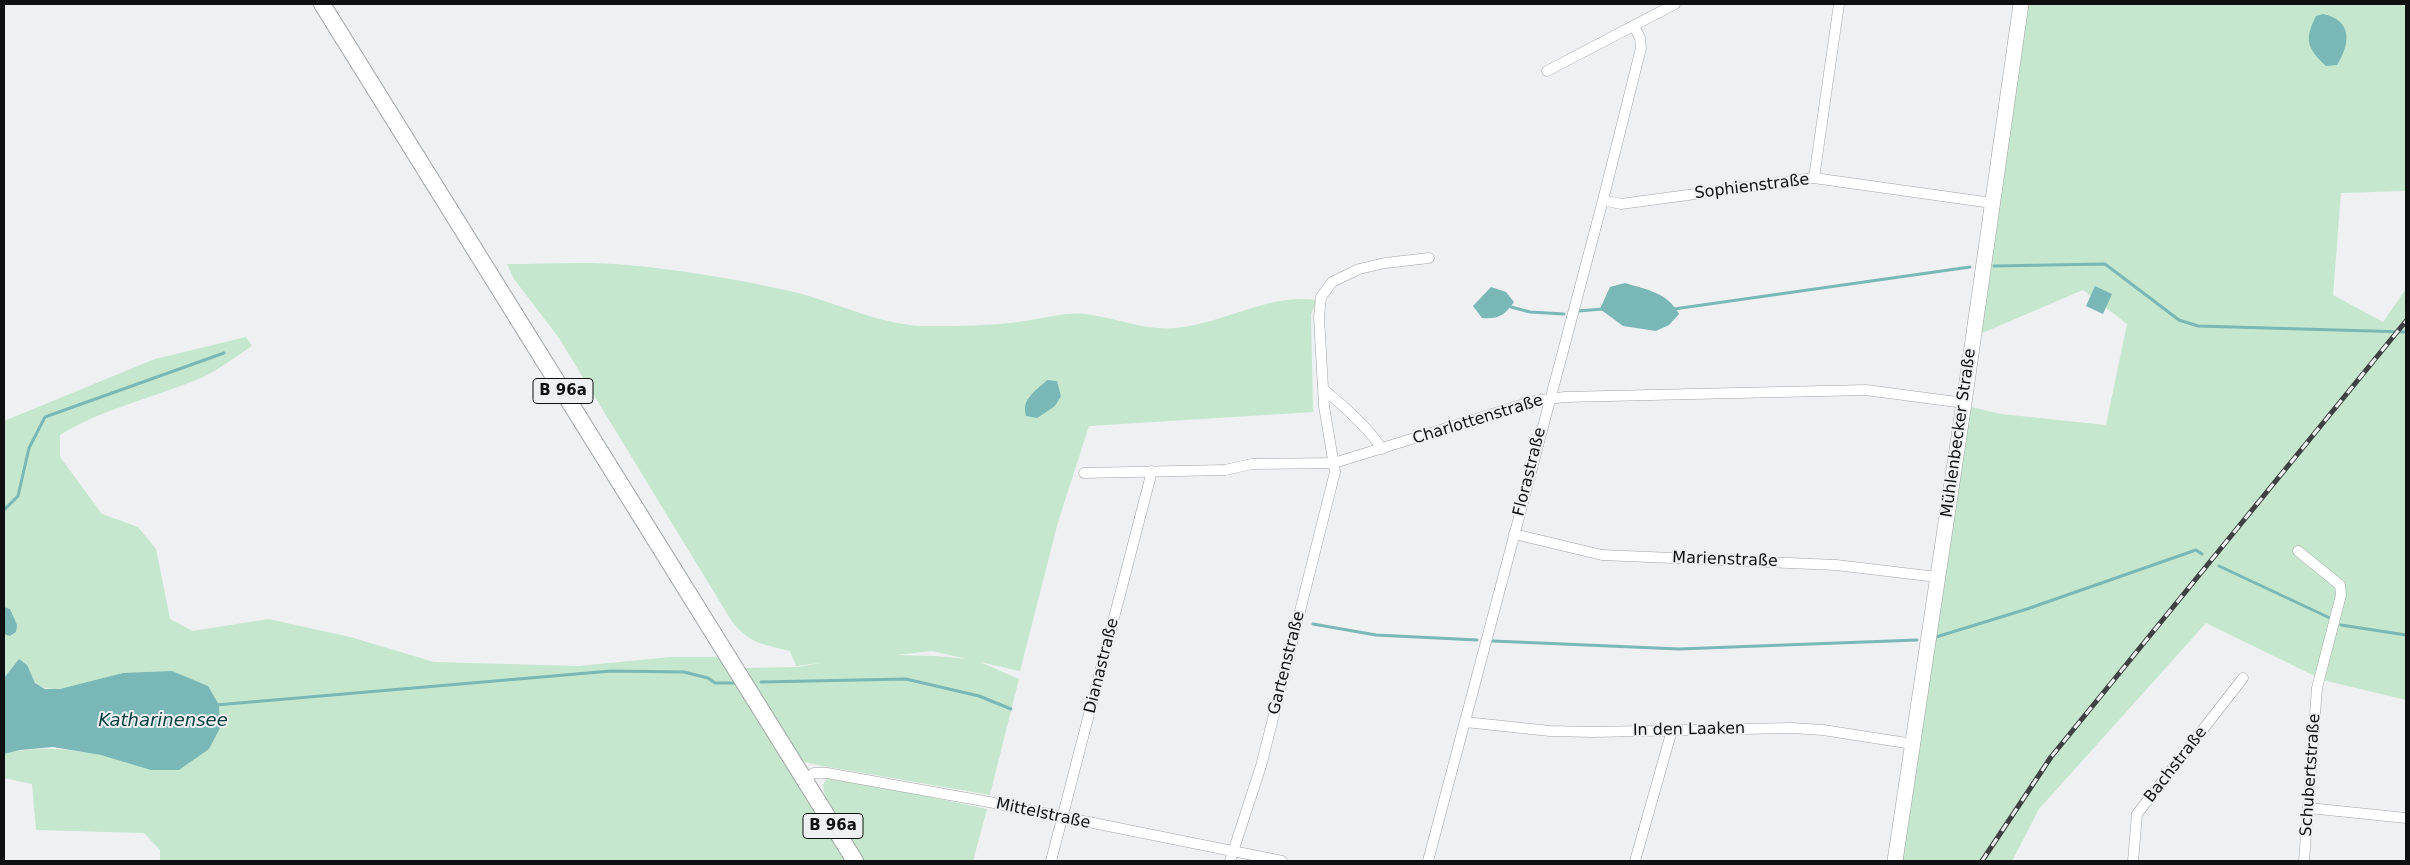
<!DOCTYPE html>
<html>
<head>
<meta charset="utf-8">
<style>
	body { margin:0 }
	#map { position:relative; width:2410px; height:865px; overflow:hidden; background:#eef0f2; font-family:"DejaVu Sans",sans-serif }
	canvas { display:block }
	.frame { position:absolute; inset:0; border:5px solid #0f1011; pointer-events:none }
</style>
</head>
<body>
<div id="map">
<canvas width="2410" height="865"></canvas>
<div class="frame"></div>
</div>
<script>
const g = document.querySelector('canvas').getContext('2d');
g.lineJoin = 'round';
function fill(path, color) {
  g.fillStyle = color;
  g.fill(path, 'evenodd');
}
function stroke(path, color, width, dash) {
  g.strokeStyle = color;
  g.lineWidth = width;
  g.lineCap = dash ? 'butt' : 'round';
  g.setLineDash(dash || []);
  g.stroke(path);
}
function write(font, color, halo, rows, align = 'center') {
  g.font = font + ' "DejaVu Sans",sans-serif';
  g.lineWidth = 4;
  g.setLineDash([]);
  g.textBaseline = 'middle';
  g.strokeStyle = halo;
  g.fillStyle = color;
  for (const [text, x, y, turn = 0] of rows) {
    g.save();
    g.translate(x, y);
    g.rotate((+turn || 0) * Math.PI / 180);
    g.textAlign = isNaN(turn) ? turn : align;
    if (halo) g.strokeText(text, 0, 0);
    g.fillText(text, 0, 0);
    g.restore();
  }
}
const green = new Path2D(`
	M2021 4H2406V191L2341 193 2333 295 2383 322 2406 289V700L2323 680 2206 623 2039 809 2012 861H1896L1967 406 2001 414 2106 425 2127 324 2083 290 1973 337Z
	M507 264C546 264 587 261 627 265 681 270 736 279 790 291 834 301 876 324 922 326 955 326 992 326 1025 321 1046 318 1065 312 1086 314 1117 318 1145 331 1176 328 1222 324 1269 293 1317 300L1311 314 1313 412 1089 426 1058 522 1020 671 980 662 1019 679 990 795 823 766 800 761 745 668 798 667 820 663 796 666 790 651C763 644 749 644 731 620L559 338 514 279ZM1047 380 1057 381 1061 396 1027 398ZM932 651 967 659 935 656 896 655Z
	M246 337 252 346C236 356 220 369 203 377 156 397 104 408 60 435V457L102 514 138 527 156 549 170 619 193 631 268 619 350 637 434 662 578 666 671 657H722L851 861H160V850L144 833 36 830 32 784 4 778V754C39 745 66 749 101 755L123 673C102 678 54 698 37 684 34 682 23 664 19 659L4 678V634L11 636 16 632 10 609 4 607V421L155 359Z
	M828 776 987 809 973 861H864L825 796 823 785Z`);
const water = new Path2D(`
	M2323 14C2352 20 2351 43 2337 65L2326 66C2307 48 2304 40 2316 16Z
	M1625 283C1647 290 1667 292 1679 314L1669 325 1656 331 1623 326 1600 309 1610 287Z
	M2095 286 2112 294 2103 314 2086 306Z
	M1491 287 1506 292 1514 302C1504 316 1499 319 1482 318L1473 306Z
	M1047 380 1057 381 1061 396 1055 406 1037 418 1026 416C1021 398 1036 391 1047 380Z
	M4 607 10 609 17 625 16 632 10 636 4 634Z
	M19 659 27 665 35 683 45 689H60L123 673 172 671 208 686 219 705 220 728 209 749 179 770H151L101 755 53 747 20 750 4 754V678Z`);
const stream = new Path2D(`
	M1994 266 2105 264 2179 320 2198 326 2406 332
	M1511 307 1530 312 1564 314
	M1674 309 1970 267
	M1578 311 1603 309
	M4 510 18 496 29 448 45 417 224 353
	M2219 566 2332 619
	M1313 624 1376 635 1477 640
	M2341 625 2406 635
	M1936 637 2027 609 2196 550 2202 554
	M1493 641 1679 649 1917 640
	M761 682 906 679 979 696 1011 709
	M216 705 611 671 684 672 708 678 715 683H736`);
const minor = new Path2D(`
	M1547 71 1675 4
	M1814 178 1839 4
	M1603 200 1621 204 1814 178 1992 203
	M1323 389C1344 406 1367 426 1382 449
	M1084 473 1225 470 1252 464 1334 463 1534 401 1565 397 1866 390 1964 403
	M1514 534 1602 555 1836 565 1937 577
	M2298 551 2340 585 2341 595 2317 688 2304 861
	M1465 722 1550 731 1593 732 1791 728 1823 730 1913 744
	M804 779 814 773H827L989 802 1282 861
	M2309 808 2406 818
	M1051 861 1152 471
	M1230 861 1261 766 1335 472 1324 406 1319 317 1321 297 1332 282 1359 269 1385 263 1429 258
	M1428 861 1603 200 1641 48 1640 38 1634 26
	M1635 861 1672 730
	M2133 861 2137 814 2243 678`);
const secondary = new Path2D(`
	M1895 861 1964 403 2021 4`);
const primary = new Path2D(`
	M322 4 855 861`);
const rail = new Path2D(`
	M1982 861 2051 757 2406 321`);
const shields = [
	[563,391,60],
	[833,826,60]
];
const shieldNames = [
	["B 96a",563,391],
	["B 96a",833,826]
];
const streetNames = [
	["Sophienstraße",1752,187,-7],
	["Charlottenstraße",1478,420,-17],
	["Mühlenbecker Straße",1959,433,-82],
	["Florastraße",1530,472,-76],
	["Marienstraße",1725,560,2],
	["Gartenstraße",1287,663,-76],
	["Dianastraße",1102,666,-76],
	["In den Laaken",1689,730,-1],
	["Bachstraße",2176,765,-52],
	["Schubertstraße",2311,775,-86],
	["Mittelstraße",1043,814,12]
];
const waterNames = [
	["Katharinensee",163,721]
];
fill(green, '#c4e7cd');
fill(water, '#7ab7b7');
stroke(stream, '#7ab7b7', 3);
stroke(minor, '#a1a3a5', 11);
stroke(secondary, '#a1a3a5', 16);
stroke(primary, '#a1a3a5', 18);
stroke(minor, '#fff', 10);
stroke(secondary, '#fff', 15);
stroke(primary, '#fff', 16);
stroke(rail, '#404142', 5);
stroke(rail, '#eef0f2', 3, [9]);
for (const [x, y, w] of shields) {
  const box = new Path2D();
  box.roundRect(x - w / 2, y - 12.5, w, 25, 4);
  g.fillStyle = '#eef0f2';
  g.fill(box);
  stroke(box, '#0f1011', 1);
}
write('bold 15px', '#0f1011', null, shieldNames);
write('16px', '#0f1011', '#eef0f2', streetNames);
write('italic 18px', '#003d3d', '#eef0f2', waterNames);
</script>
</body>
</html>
